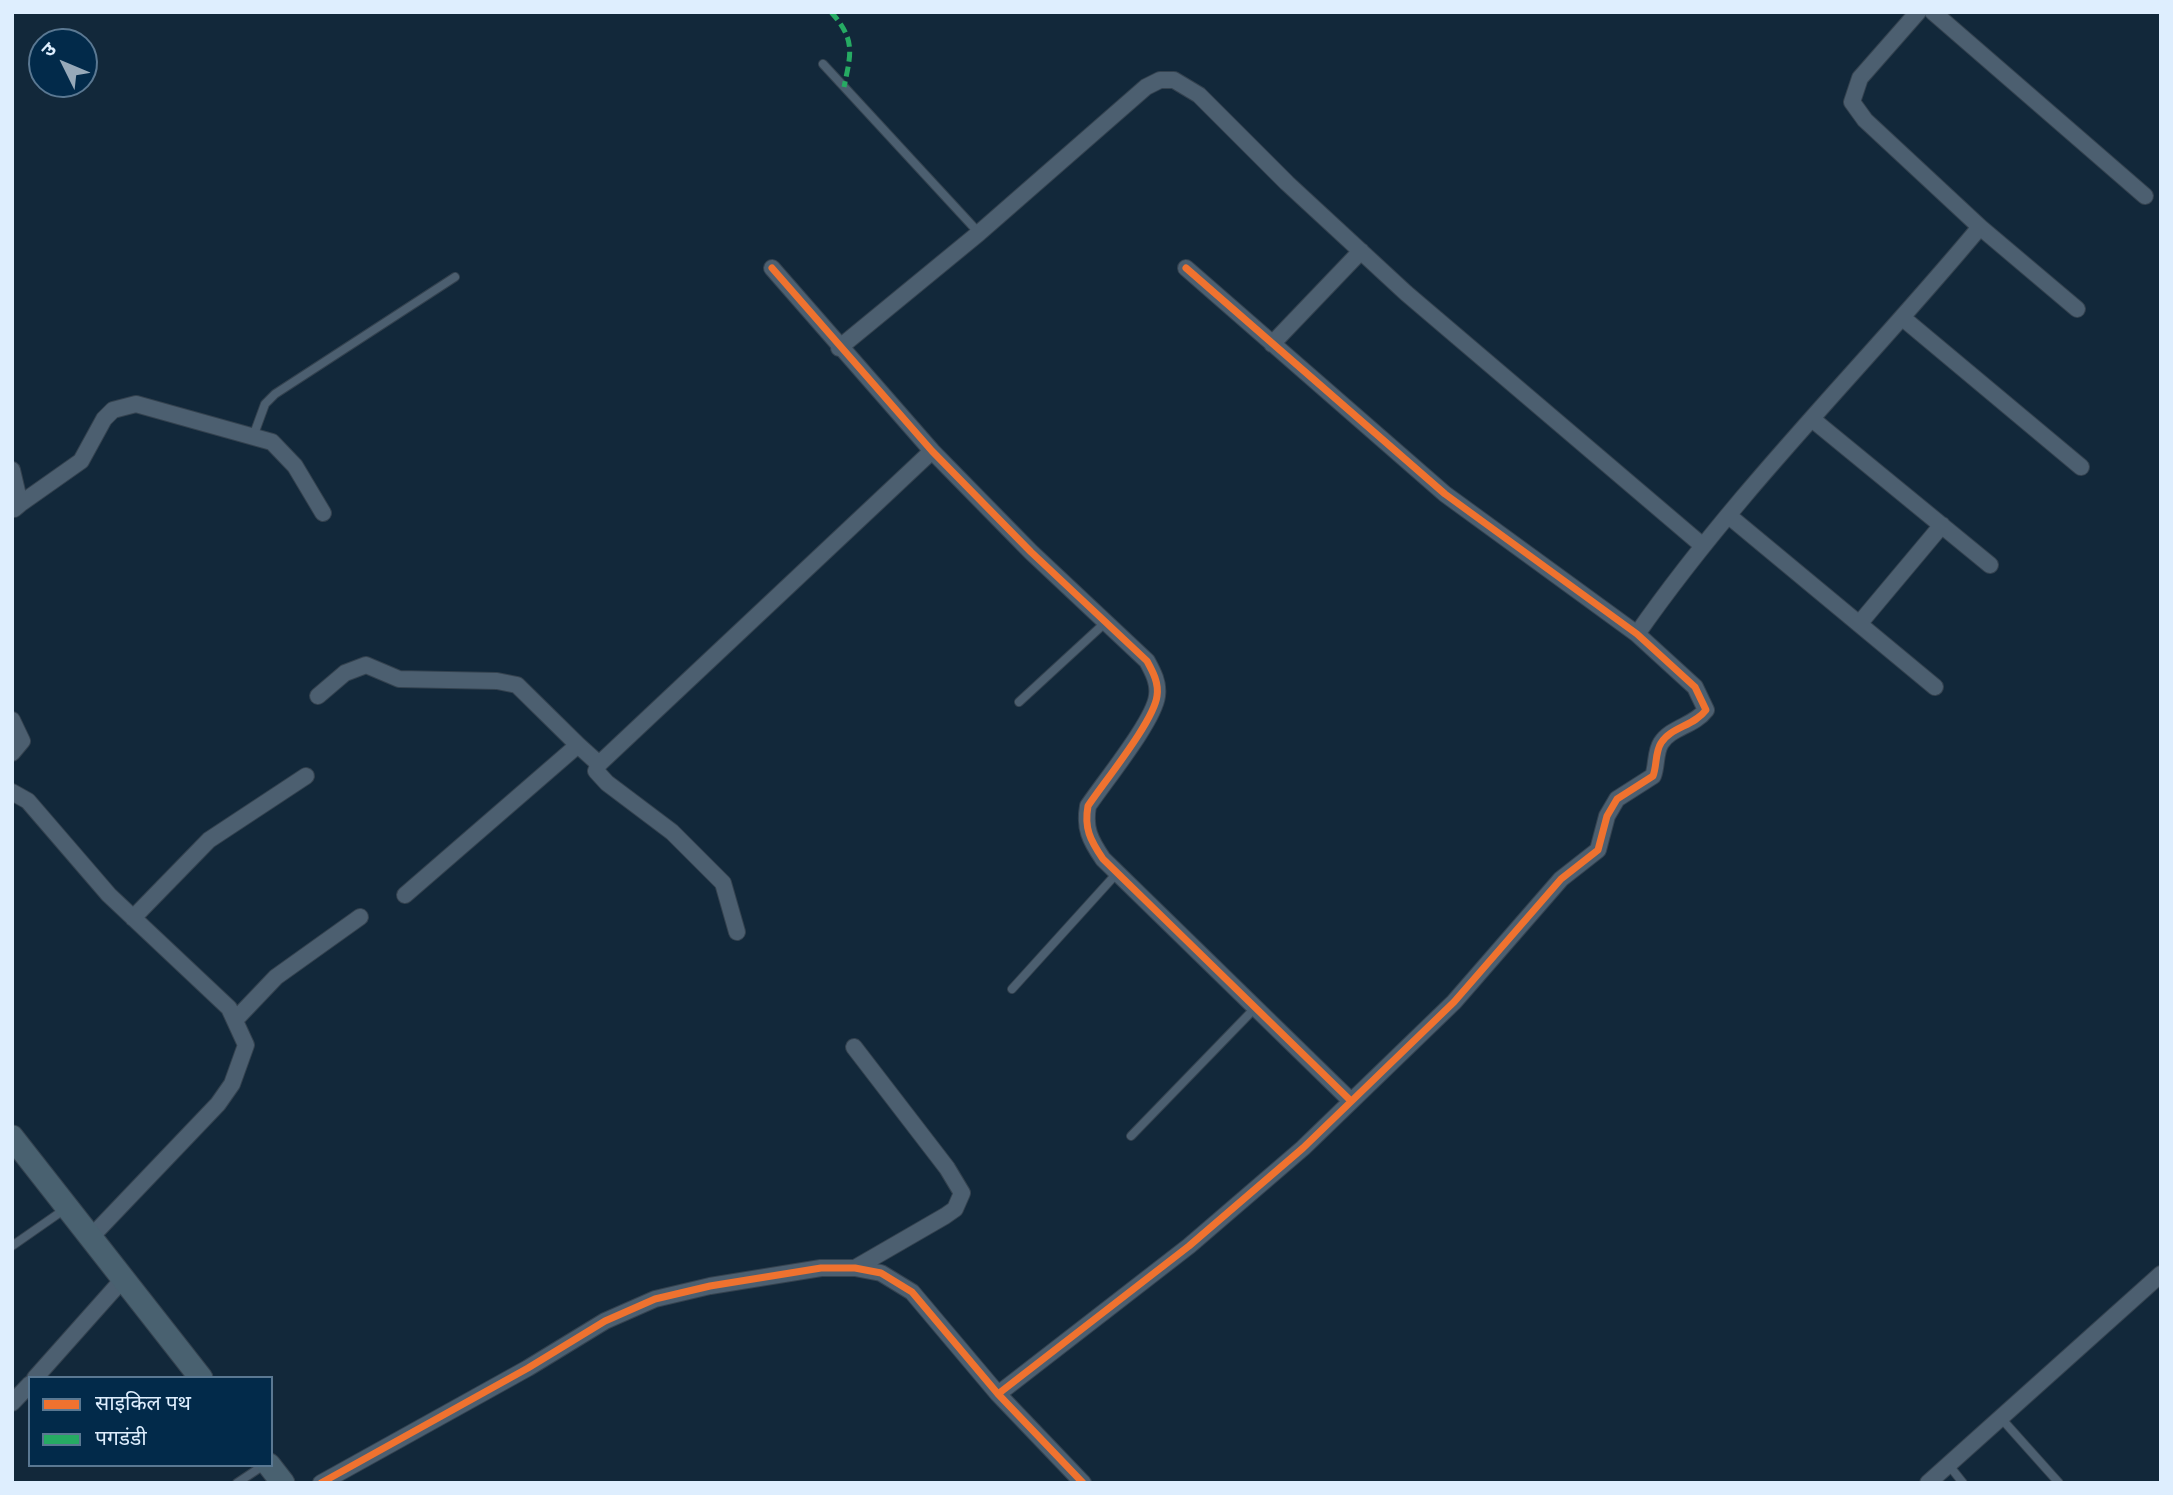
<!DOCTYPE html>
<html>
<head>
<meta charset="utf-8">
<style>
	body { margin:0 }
	#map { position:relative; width:2173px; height:1495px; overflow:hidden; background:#12283a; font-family:"Fira Sans Condensed","Noto Sans Devanagari",sans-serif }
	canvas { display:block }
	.frame { position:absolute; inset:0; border:14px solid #deeefe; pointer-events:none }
	.legend { position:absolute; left:28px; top:1376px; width:245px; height:91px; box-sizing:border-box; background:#022a4a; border:2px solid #5a7892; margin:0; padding:9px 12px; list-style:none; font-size:21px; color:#deeefe }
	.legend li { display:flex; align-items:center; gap:14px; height:35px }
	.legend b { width:35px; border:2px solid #5a7892 }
	.north { position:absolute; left:28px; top:28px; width:70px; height:70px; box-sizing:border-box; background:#022a4a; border:2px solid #5a7892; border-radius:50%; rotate:313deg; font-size:19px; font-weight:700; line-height:28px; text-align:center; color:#deeefe }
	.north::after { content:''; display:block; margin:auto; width:24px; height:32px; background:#97a9b9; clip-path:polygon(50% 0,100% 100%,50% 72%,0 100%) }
</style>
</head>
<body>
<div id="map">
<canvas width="2173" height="1495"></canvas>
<div class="frame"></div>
<ul class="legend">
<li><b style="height:9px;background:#ef722f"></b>साइकिल पथ</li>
<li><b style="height:9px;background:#26ab63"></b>पगडंडी</li>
</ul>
<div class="north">उ</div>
</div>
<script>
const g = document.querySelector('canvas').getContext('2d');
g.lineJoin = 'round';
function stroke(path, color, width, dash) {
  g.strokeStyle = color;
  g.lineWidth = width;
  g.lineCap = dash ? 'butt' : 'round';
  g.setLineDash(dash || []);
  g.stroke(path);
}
const lane = new Path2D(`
	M823 64 979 233
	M254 434 265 404 275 394 455 277
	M1019 702 1106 622
	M1012 989 1118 872
	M1131 1136 1256 1007
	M12 1246 65 1209
	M2000 1417 2059 1483
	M1948 1464 1963 1483
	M237 1483 264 1465`);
const street = new Path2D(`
	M1933 12 2145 196
	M1980 227 2077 309
	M772 268 932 451 1031 552 1147 661C1153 672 1159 683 1157 696 1154 721 1104 782 1088 806 1084 828 1090 840 1103 859L1351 1101
	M1904 319 2081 467
	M1272 344 1361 251
	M839 348 979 233 1146 87 1160 80H1174L1199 95 1287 183 1406 293 1703 546
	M1812 419 1990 565
	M12 470 20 504 14 509
	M20 504 81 461 104 419 113 410 136 404 272 442 295 466 323 513
	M1729 516 1935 687
	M1859 624 1942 525
	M1637 634C1738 489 1867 363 1980 227L1865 120 1852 102 1860 78 1918 12
	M318 696 345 673 366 665 399 679 497 681 517 685 578 745
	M12 720 22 741 12 753
	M599 764 596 771 607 783 672 832 723 883 737 932
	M12 792 28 801 109 895 229 1008 246 1045 232 1084 218 1104 91 1237
	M405 895 578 745 599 764 932 451
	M133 918 209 840 306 776
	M236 1019 276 977 360 917
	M854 1047 947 1168 962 1193 955 1209 945 1216 855 1268
	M35 1378 124 1278
	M998 1394 1189 1246 1303 1148 1454 1002 1561 879 1598 850 1607 816 1617 799 1653 776C1657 766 1655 752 1661 743 1671 727 1694 726 1706 710L1695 687 1637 634 1445 494 1186 268
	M12 1403 30 1384
	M321 1483 528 1368 605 1321 655 1299 710 1286 821 1268H855L881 1273 912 1292 998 1394 1083 1483
	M1928 1483 2161 1274`);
const secondary = new Path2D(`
	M12 1137 201 1378
	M269 1465 283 1483`);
const quiet = new Path2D(`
	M831 12C856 40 851 53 844 87`);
const cycleway = new Path2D(`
	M772 268 932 451 1031 552 1147 661C1153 672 1159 683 1157 696 1154 721 1104 782 1088 806 1084 828 1090 840 1103 859L1351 1101
	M998 1394 1189 1246 1303 1148 1454 1002 1561 879 1598 850 1607 816 1617 799 1653 776C1657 766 1655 752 1661 743 1671 727 1694 726 1706 710L1695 687 1637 634 1445 494 1186 268
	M321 1483 528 1368 605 1321 655 1299 710 1286 821 1268H855L881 1273 912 1292 998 1394 1083 1483`);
stroke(lane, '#34424f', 10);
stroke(street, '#34424f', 18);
stroke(secondary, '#34424f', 25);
stroke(lane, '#4c5f70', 8);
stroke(street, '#4c5f70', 16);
stroke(secondary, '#496170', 23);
stroke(quiet, '#26ab63', 5, [10, 5]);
stroke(cycleway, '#ef722f', 7);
</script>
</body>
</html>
